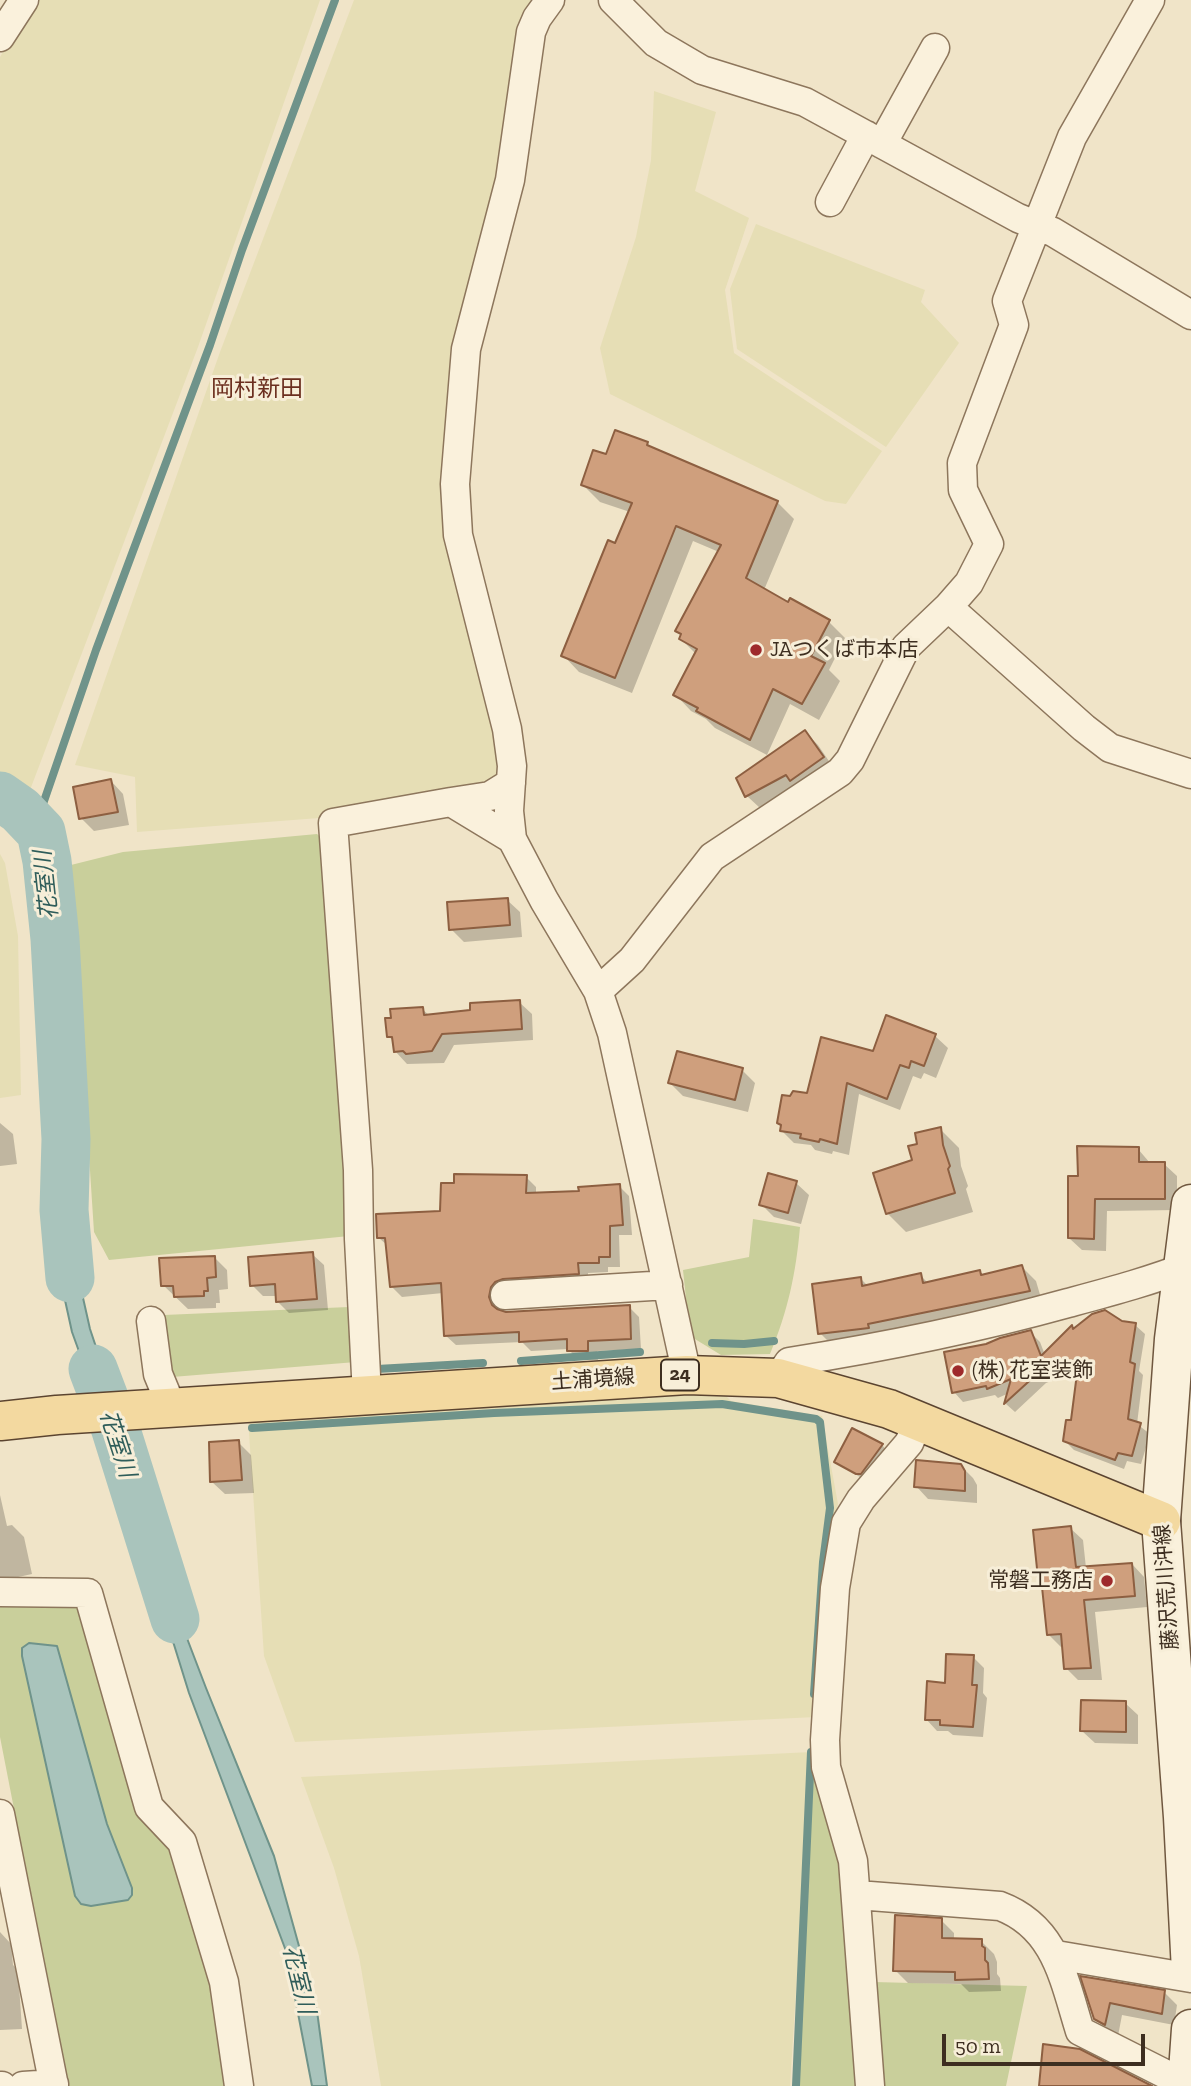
<!DOCTYPE html>
<html>
<head>
<meta charset="utf-8">
<style>
	body { margin:0 }
	#map { position:relative; width:1191px; height:2086px; overflow:hidden; background:#f0e4c8; font-family:"Zilla Slab",serif }
	canvas { display:block }
	.scale { position:absolute; left:942px; top:2034px; width:203px; height:32px; box-sizing:border-box; border:4px solid #3d2e20; border-top:0; padding-left:9px; font-size:21px; line-height:24px; white-space:nowrap; color:#3d2e20; -webkit-text-stroke:5px #f7eed8; paint-order:stroke }
</style>
</head>
<body>
<div id="map">
<canvas width="1191" height="2086"></canvas>
<div class="scale">50 m</div>
</div>
<script>
const g = document.querySelector('canvas').getContext('2d');
g.lineJoin = 'round';
function fill(path, color) {
  g.fillStyle = color;
  g.fill(path, 'evenodd');
}
function stroke(path, color, width, dash) {
  g.strokeStyle = color;
  g.lineWidth = width;
  g.lineCap = dash ? 'butt' : 'round';
  g.setLineDash(dash || []);
  g.stroke(path);
}
function write(font, color, halo, rows, align = 'center') {
  g.font = font + ' "Zilla Slab","Noto Sans JP",serif';
  g.lineWidth = 6;
  g.setLineDash([]);
  g.textBaseline = 'middle';
  g.strokeStyle = halo;
  g.fillStyle = color;
  for (const [text, x, y, turn = 0] of rows) {
    g.save();
    g.translate(x, y);
    g.rotate((+turn || 0) * Math.PI / 180);
    g.textAlign = isNaN(turn) ? turn : align;
    if (halo) g.strokeText(text, 0, 0);
    g.fillText(text, 0, 0);
    g.restore();
  }
}
const farmland = new Path2D(`
	M35 0H320L198 347 30 790 0 776V57Z
	M354 0H537L493 221 445 485 503 766 495 778 481 787 319 818 137 832 135 777 75 765 220 352Z
	M654 91 716 112 695 191 749 218 725 290 734 353 882 451 846 504 825 501 610 394 600 348 636 237 651 160Z
	M756 224 925 290 921 302 959 343 886 447 737 349 730 289Z
	M0 854 5 863 18 936 21 1095 0 1098Z
	M723 1393 731 1401 822 1416 838 1504 821 1586 816 1717 295 1742 264 1656 248 1418 561 1399Z
	M811 1752 790 2086H381L359 1956 334 1868 301 1777Z`);
const green = new Path2D(`
	M317 834 324 840 349 1236 109 1260 94 1232 81 1032 79 944 71 865 123 852Z
	M753 1219 800 1227C796 1273 788 1311 770 1354L721 1355 690 1336 683 1270 749 1257Z
	M349 1307 356 1362 172 1377 162 1335 164 1315Z
	M0 1606 77 1608 87 1615 177 1850 210 1966 232 2086H68L0 1737Z
	M813 1752 841 1862 856 2086H799Z
	M874 1982 1027 1986 1006 2086H882Z`);
const water = new Path2D(`
	M55 1211H74L79 1280 90 1329 100 1359 107 1429 206 1688 274 1856 317 2011 327 2086H312L286 1951 189 1693 107 1429 72 1332 61 1282Z
	M29 1643 57 1646 107 1824 132 1888V1895L128 1900 91 1906 81 1904 75 1896 22 1656V1648Z`);
const shadow = new Path2D(`
	M616 432 648 444 654 450 777 502 794 519 764 590 788 604 828 621 845 638 829 670 840 681 819 720 790 704 767 755 715 728 706 719 691 711 675 694 696 654 681 639 682 636 677 631 719 552 693 541 632 693 579 672 563 655 630 512 600 502 583 485 607 456Z
	M805 732 818 745 835 770 760 808 747 796Z
	M111 781 123 794 129 825 94 831 81 818Z
	M507 900 520 912 522 937 464 942 451 929Z
	M519 1002 532 1014 533 1040 454 1045 444 1063 407 1064 395 1051V1042L388 1036 422 1009 430 1016 472 1012Z
	M935 1036 948 1048 936 1078 924 1073 921 1079 913 1076 900 1110 859 1094 849 1155 833 1151 832 1154 815 1150 811 1145 794 1143 782 1131 808 1095 874 1053Z
	M742 1070 755 1083 748 1112 683 1096 670 1083Z
	M0 1123 13 1134 17 1164 0 1166Z
	M940 1129 959 1148 961 1166 968 1186 966 1189 973 1212 906 1232 887 1213 914 1161 919 1145Z
	M1138 1149 1150 1163 1164 1164 1177 1176V1210L1107 1211 1106 1251 1082 1250 1069 1238 1080 1177Z
	M526 1177 536 1187V1194L581 1193 619 1186 629 1196 632 1235H619L620 1267H608V1272L588 1273V1283L500 1297 499 1312 506 1313 629 1307 639 1317 641 1349 597 1351 598 1360H579L568 1349 531 1351 522 1342 456 1345 445 1335 443 1293 402 1297 391 1286 388 1246 379 1238Z
	M796 1183 809 1195 801 1224 774 1217 761 1204Z
	M312 1254 324 1265 328 1310 289 1313 278 1302 277 1296H263L252 1285Z
	M214 1257 227 1270 228 1289 219 1290 220 1303H216V1308L188 1309 163 1285Z
	M1022 1267 1036 1281 1043 1305 834 1347 820 1333 861 1279 868 1286 920 1275 928 1283 980 1272 984 1276Z
	M1121 1323 1135 1325 1145 1334 1139 1371 1143 1375 1137 1424 1150 1434 1141 1464 1127 1461 1124 1469 1074 1450 1065 1441 1072 1422 1079 1370 1046 1383 1015 1412 1006 1404 1009 1393 998 1398 995 1395 963 1402 954 1392 986 1346 1030 1332 1040 1342 1045 1355 1072 1328 1075 1330Z
	M238 1442 251 1455 254 1493 225 1494 212 1482Z
	M882 1445 887 1451 863 1479 836 1462Z
	M960 1465 973 1478 977 1485V1503L928 1499 916 1486Z
	M0 1495 7 1526 12 1525 24 1537 32 1574 0 1581Z
	M1070 1528 1083 1540 1086 1568 1132 1564 1144 1577 1147 1607 1095 1612 1102 1680H1078L1066 1668 1064 1647H1061L1049 1635 1044 1591 1040 1587Z
	M973 1657 984 1668 983 1693 987 1698 983 1737 953 1735 948 1731H937L926 1719 947 1684Z
	M1125 1703 1138 1715V1744L1095 1743 1082 1731Z
	M941 1920 954 1933V1940L981 1941 994 1954 997 1962V1974L1000 1978 1001 1991 969 1992 961 1984 908 1983 895 1970Z
	M0 1932 11 1944 13 1965 18 1970 22 2029 0 2030Z
	M1083 1978 1164 1992 1177 2005 1174 2025 1122 2015 1118 2036 1109 2032 1095 2018Z`);
const stream = new Path2D(`
	M41 832 43 804 96 650 210 345 242 250 335 0
	M712 1343 744 1344 774 1341
	M521 1361 640 1352
	M377 1363V1369L483 1363
	M252 1428 494 1413 722 1404 816 1419 820 1422 830 1508 823 1562 814 1694
	M796 2086 811 1752`);
const river = new Path2D(`
	M0 796 20 810 41 832 47 861 55 939 66 1139 64 1210 70 1278
	M93 1369 115 1427 175 1619`);
const building = new Path2D(`
	M615 430 648 442 647 445 778 501 746 578 788 602 790 598 830 620 811 656 825 663 802 704 773 689 750 740 696 711 698 708 673 695 697 649 679 639 681 634 675 631 721 545 676 526 615 678 561 656 608 540 615 543 632 503 581 485 593 450 606 454Z
	M805 730 824 757 790 781 786 775 745 797 736 778Z
	M111 779 118 812 79 819 73 787Z
	M508 898 510 925 449 930 447 902Z
	M520 1000 522 1029 442 1034 432 1051 406 1054 403 1051 394 1052 392 1037H387L385 1018H391L390 1009 423 1007 424 1015 470 1010V1003Z
	M886 1015 936 1034 924 1066 911 1061 909 1068 900 1065 887 1099 847 1083 837 1144 820 1139 819 1142 800 1138 801 1134 780 1131 781 1125 777 1123 782 1095 790 1096 793 1091 807 1093 821 1037 873 1051Z
	M677 1051 743 1068 735 1100 668 1083Z
	M941 1127 943 1145 950 1166 948 1169 955 1193 886 1214 873 1173 912 1160 908 1146 917 1144 915 1133Z
	M1077 1146 1139 1147V1162H1165V1199H1095L1094 1239 1068 1238V1176H1078Z
	M768 1173 797 1181 788 1213 759 1205Z
	M454 1174 527 1175 526 1193 579 1191 578 1187 620 1184 623 1225 610 1226V1257H599V1263H578L579 1274 503 1279 495 1282 491 1287 489 1297 492 1305 497 1309 506 1312 630 1305 631 1339 588 1341V1351H567V1339L519 1342V1332L444 1336 441 1283 390 1287 385 1238H377L376 1214 440 1211 441 1183H454Z
	M313 1252 317 1299 276 1302 275 1284 250 1286 248 1257Z
	M215 1256 216 1277 207 1278 208 1291H204V1296L174 1297 173 1286H161L159 1258Z
	M1022 1265 1030 1291 868 1324 869 1328 818 1334 812 1284 861 1277 862 1286 921 1273 923 1283 980 1270 981 1275Z
	M1105 1310 1122 1321 1136 1323 1130 1362 1135 1364 1128 1419 1141 1423 1132 1456 1118 1453 1115 1460 1063 1441 1066 1420H1071L1079 1358 1037 1374 1004 1404 1011 1379 987 1389 986 1386 952 1393 944 1352 986 1344 1000 1338 1031 1330 1041 1356 1072 1325 1073 1329 1092 1314Z
	M852 1428 883 1444 861 1474H856L834 1462Z
	M239 1440 242 1480 210 1482 209 1442Z
	M916 1460 961 1464 965 1471V1491L914 1487Z
	M1071 1526 1076 1567 1132 1563 1135 1596 1084 1600 1091 1668 1064 1669 1061 1634 1047 1635 1042 1587 1039 1588 1033 1530Z
	M946 1654 974 1655 972 1685H977L973 1727 940 1725V1720H925L927 1681 945 1683Z
	M1081 1700 1126 1701V1732L1080 1731Z
	M895 1915 942 1918V1938L982 1939V1946L985 1948V1960L988 1963 989 1979 955 1980V1972L893 1971Z
	M1080 1976 1165 1990 1162 2014 1110 2003 1105 2025 1094 2019Z
	M1043 2044 1080 2049 1152 2086H1039Z`);
const street = new Path2D(`
	M550 0 537 18 531 32 510 180 466 349 455 484 458 535 507 729 512 766 509 811 512 839 544 900 598 991 612 1033 687 1375
	M613 0 656 43 702 70 805 102 1018 218 1053 232 1191 315
	M0 37 24 0
	M882 144 935 48
	M830 202 866 135
	M948 607 1084 728 1110 748 1191 774
	M451 802 490 796 511 783
	M598 991 632 960 712 857 840 772 850 760 906 647 948 607 969 583 989 544 963 490 962 463 1014 325 1007 301 1072 137 1150 0
	M505 1295 668 1285
	M151 1321 158 1374 172 1408
	M778 1378 789 1362C885 1347 974 1329 1068 1303 1109 1292 1151 1281 1191 1265
	M367 1395 359 1239 358 1170 333 823 451 802 512 839
	M0 1592 88 1593 149 1807 182 1842 224 1982 239 2086
	M0 1814 54 2086
	M857 1895 1000 1906C1056 1927 1064 1980 1080 2031L1187 2085
	M1056 1955 1191 1978
	M0 2086H2
	M23 2086 54 2084
	M870 2086 853 1861 826 1767 825 1740 835 1588 846 1523 861 1499 909 1443 919 1420`);
const secondary = new Path2D(`
	M1191 1204 1174 1339 1161 1521 1183 1817 1191 1971
	M1187 2086 1191 2029`);
const primary = new Path2D(`
	M0 1421 57 1415 687 1375 778 1378 889 1409 1161 1521`);
const markers = [
	[756,650,7,"#9e2a2b"],
	[958,1371,7,"#9e2a2b"],
	[1107,1581,7,"#9e2a2b"]
];
const shields = [
	[680,1375,38]
];
const shieldNames = [
	["24",680,1375]
];
const poiNames = [
	["JAつくば市本店",770,650],
	["(株) 花室装飾",972,1371],
	["常磐工務店",1093,1581,"right"]
];
const streetNames = [
	["土浦境線",593,1380,-4],
	["藤沢荒川沖線",1167,1587,-94]
];
const neighbourhoodNames = [
	["岡村新田",257,389]
];
const waterNames = [
	["花室川",47,885,-96],
	["花室川",117,1444,72],
	["花室川",298,1980,76]
];
fill(farmland, '#e6deb5');
fill(green, '#c9cf9b');
fill(water, '#a9c4bc');
stroke(water, '#6f938a', 2);
fill(shadow, '#0003');
stroke(stream, '#6f938a', 8);
stroke(river, '#a9c4bc', 49);
fill(building, '#cf9f7d');
stroke(building, '#8d5f41', 2);
stroke(street, '#8d765c', 31);
stroke(secondary, '#6f573f', 41);
stroke(primary, '#5b4430', 41);
stroke(street, '#faf1dc', 28);
stroke(secondary, '#faf1dc', 38);
stroke(primary, '#f3d9a0', 38);
for (const [x, y, r, color] of markers) {
  const dot = new Path2D();
  dot.arc(x, y, r, 0, 2 * Math.PI);
  g.fillStyle = color;
  g.fill(dot);
  stroke(dot, '#f7eed8', 2.5);
}
for (const [x, y, w] of shields) {
  const box = new Path2D();
  box.roundRect(x - w / 2, y - 15.5, w, 31, 5);
  g.fillStyle = '#f7eed8';
  g.fill(box);
  stroke(box, '#3d2e20', 2);
}
write('bold 19px', '#3d2e20', null, shieldNames);
write('21px', '#3d2e20', '#f7eed8', poiNames, 'left');
write('21px', '#3d2e20', '#f7eed8', streetNames);
write('23px', '#6b2e1e', '#f7eed8', neighbourhoodNames);
write('italic 23px', '#2f5d5a', '#f7eed8', waterNames);
</script>
</body>
</html>
